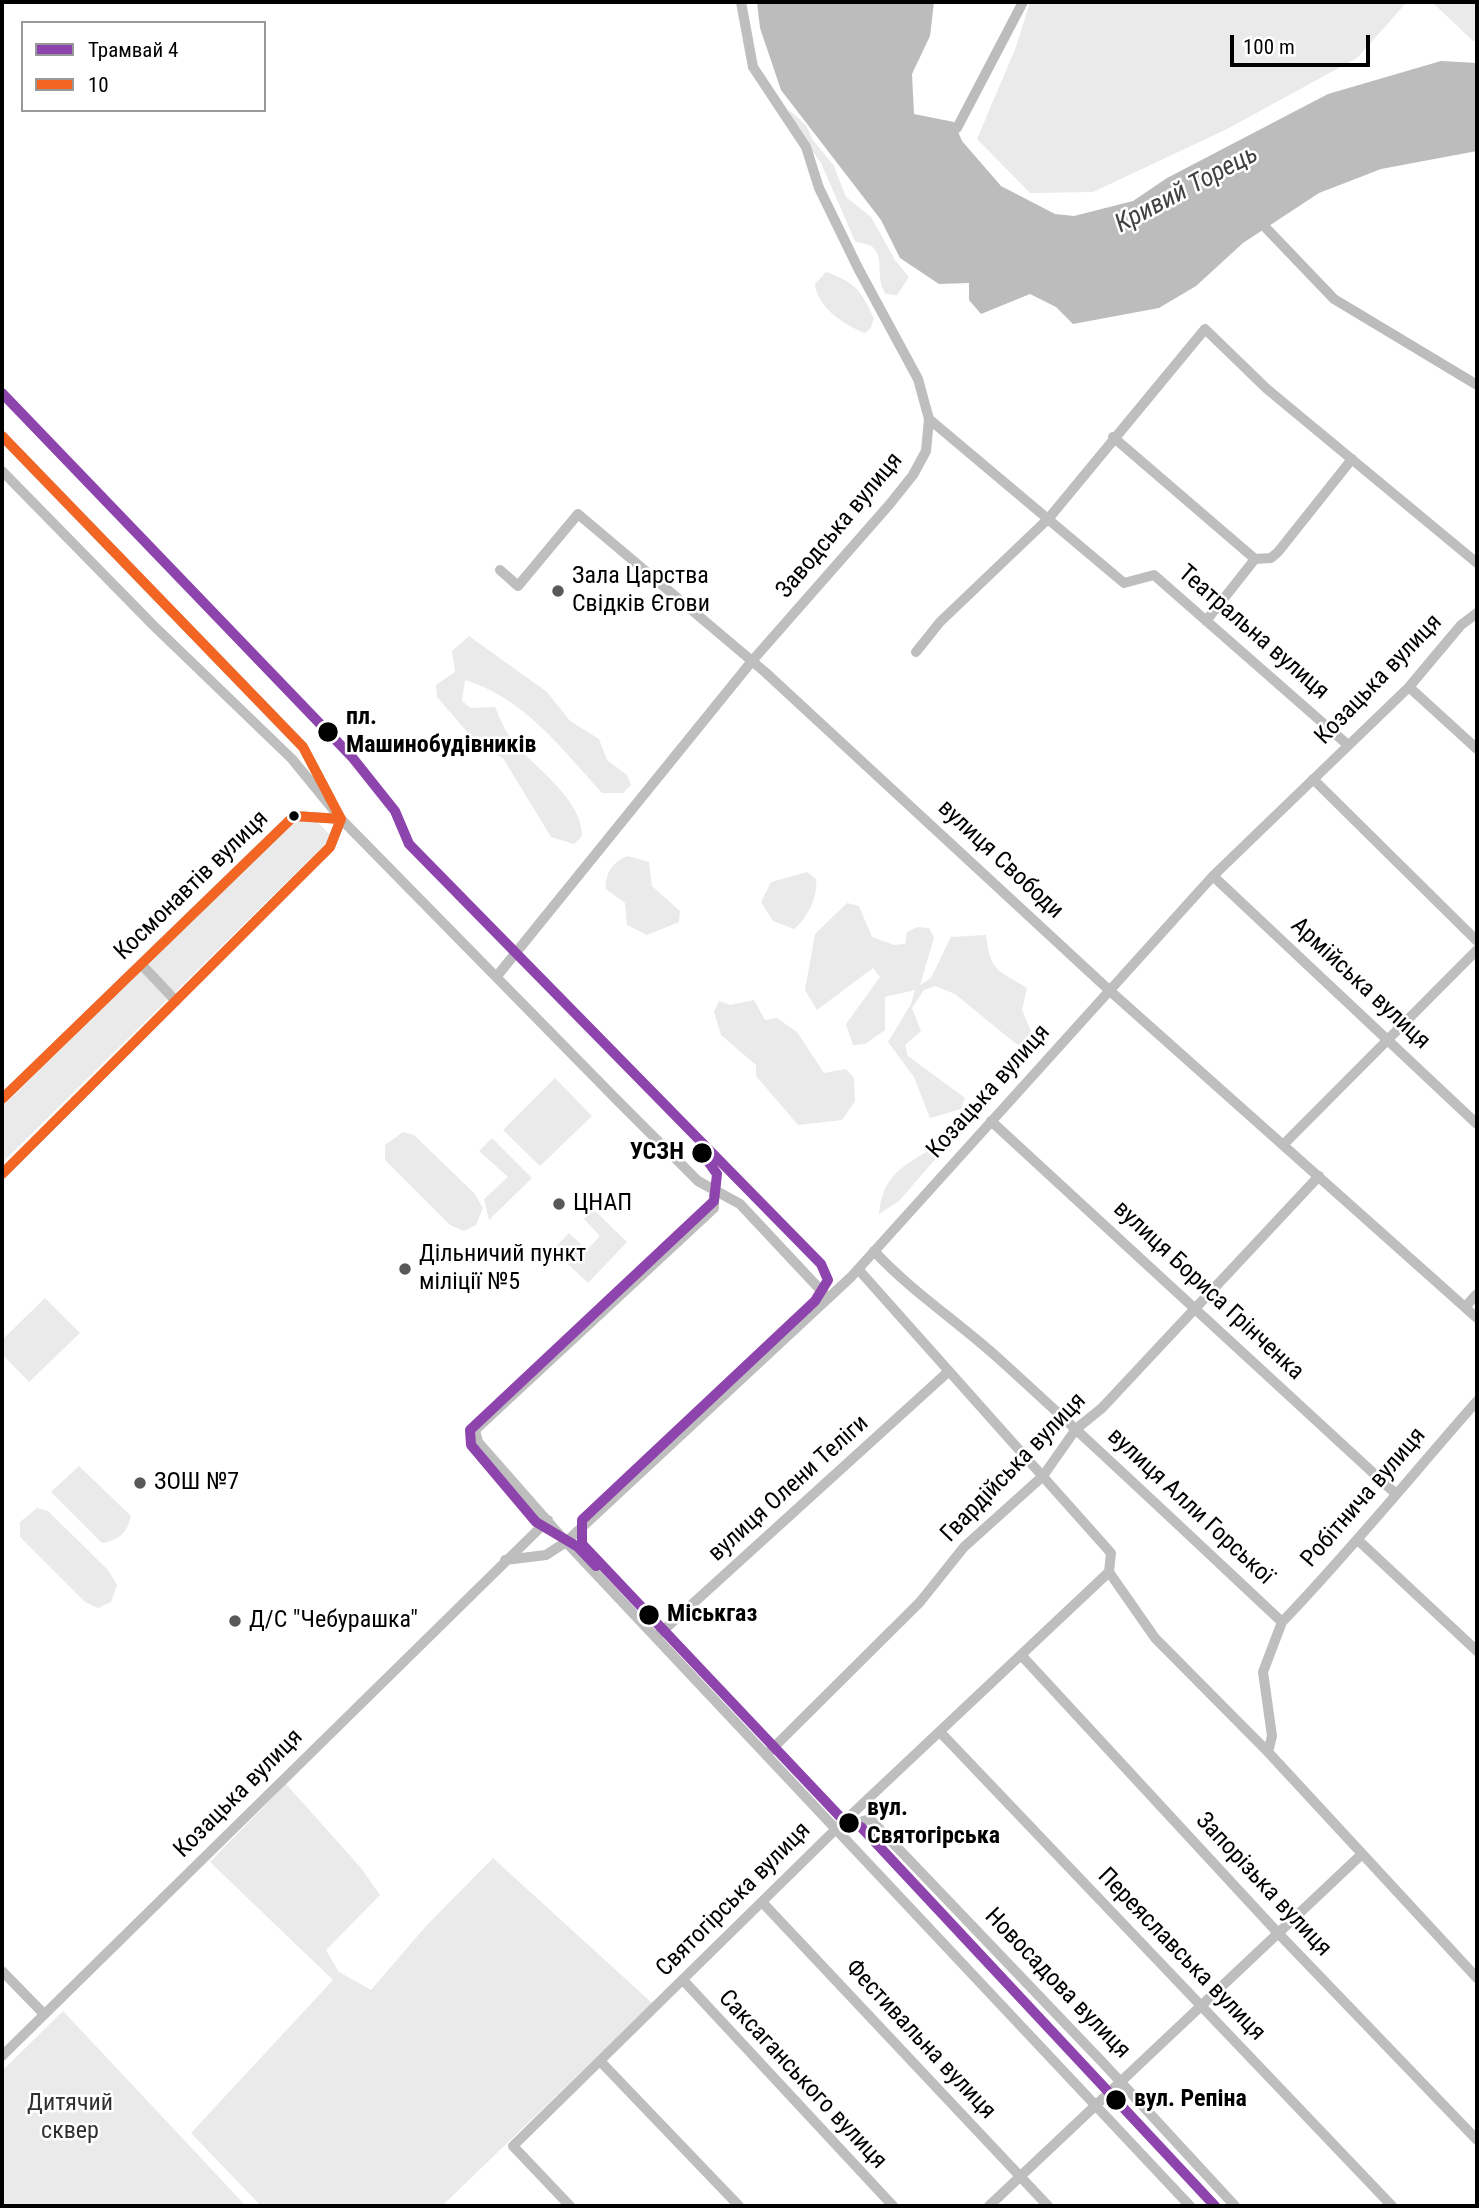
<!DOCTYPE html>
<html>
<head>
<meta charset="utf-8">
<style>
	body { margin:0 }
	#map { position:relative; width:1479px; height:2208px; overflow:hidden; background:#fff; font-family:"Roboto Condensed",sans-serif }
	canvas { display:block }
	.frame { position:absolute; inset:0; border:4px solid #000; pointer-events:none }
	.legend { position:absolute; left:21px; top:21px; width:245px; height:91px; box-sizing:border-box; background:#fff; border:2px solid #999; margin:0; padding:9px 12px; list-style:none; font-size:21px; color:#000 }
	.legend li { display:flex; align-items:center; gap:14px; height:35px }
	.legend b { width:35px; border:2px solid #999 }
	.scale { position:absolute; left:1230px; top:35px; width:140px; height:32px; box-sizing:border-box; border:4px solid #000; border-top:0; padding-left:9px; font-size:21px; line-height:24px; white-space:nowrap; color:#000; -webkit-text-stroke:5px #fff; paint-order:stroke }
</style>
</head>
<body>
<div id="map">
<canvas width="1479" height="2208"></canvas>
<div class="frame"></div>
<ul class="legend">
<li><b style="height:9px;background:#8e44ad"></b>Трамвай 4</li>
<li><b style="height:9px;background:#f26522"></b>10</li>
</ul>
<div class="scale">100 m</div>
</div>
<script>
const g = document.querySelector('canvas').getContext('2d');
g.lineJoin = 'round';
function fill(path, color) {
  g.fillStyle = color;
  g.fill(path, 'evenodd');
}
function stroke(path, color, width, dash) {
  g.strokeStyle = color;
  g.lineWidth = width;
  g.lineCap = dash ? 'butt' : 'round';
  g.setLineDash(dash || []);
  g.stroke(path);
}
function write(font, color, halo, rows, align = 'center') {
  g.font = font + ' "Roboto Condensed",sans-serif';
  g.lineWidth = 5;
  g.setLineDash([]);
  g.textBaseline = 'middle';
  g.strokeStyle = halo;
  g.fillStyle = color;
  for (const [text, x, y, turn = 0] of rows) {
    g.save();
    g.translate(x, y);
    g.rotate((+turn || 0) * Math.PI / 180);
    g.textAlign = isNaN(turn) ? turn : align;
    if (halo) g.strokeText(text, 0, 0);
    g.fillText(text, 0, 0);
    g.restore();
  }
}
const green = new Path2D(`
	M1030 2H1407L1357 58 1227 129 1093 192 1030 193 977 139 1016 47Z
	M1432 2H1477V41H1473Z
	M789 110 806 125 813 140 834 166 846 197 871 217 895 260 909 277 897 295 886 294C874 279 886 255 871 246 867 243 860 244 855 241L821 163 791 121Z
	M826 272C855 282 862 291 874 319L870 329 865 333C844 325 817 307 815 284Z
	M469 636 547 692 570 721 599 739 607 760 627 775 631 785 623 793H602C562 749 524 698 465 680L462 701 471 708 495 707C500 718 505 732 513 741 535 769 582 798 582 836L574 844 551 837 503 758 474 740 437 697 436 685 455 672 452 651Z
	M306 810 332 837 2 1163V1107Z
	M628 856 649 862 652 886 680 911 679 922 647 935 627 925 625 903 606 889C605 873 613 861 628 856Z
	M807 872 816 879C818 896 808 918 794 929L773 921 761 902 771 882Z
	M847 903 859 906 872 937 894 945 905 944 907 932 917 927 929 928 934 938 920 985 931 978 951 937 986 935C990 972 998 970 1027 988L1022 1010 1036 1043 1026 1048 1015 1043 955 994 935 986 924 990 912 1008 921 1031 905 1045 908 1056 965 1098 961 1109 930 1118 914 1077 888 1042 911 1004 915 990 885 997V1030L865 1044 853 1045 846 1024 880 977 873 968 817 1010 805 990 815 934Z
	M754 1000 765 1020 777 1018 797 1032 824 1073 846 1069 854 1078 855 1101 842 1120 798 1125 756 1076V1065L721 1035 714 1012 719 1001 730 1005Z
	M555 1078 592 1116 540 1166 503 1130Z
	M403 1132 414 1135 474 1193 483 1208 476 1225 464 1231 450 1225 385 1160V1145Z
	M492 1138 532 1178 489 1220 484 1199 508 1177 479 1151Z
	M943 1140 945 1148 899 1201 879 1214C883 1168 911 1165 943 1140Z
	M593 1209 627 1242 588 1283 553 1250 569 1233 587 1250 600 1236 584 1219Z
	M45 1298 80 1333 29 1382 2 1354V1340Z
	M79 1466 131 1516C127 1533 119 1540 102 1543L51 1492Z
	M37 1508 48 1511 108 1570 117 1585 111 1602 98 1608 85 1602 20 1537V1522Z
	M286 1784 361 1868 380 1895 326 1950 339 1972 371 1990 426 1926 493 1858 652 2003 442 2206H261L191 2133 333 1980 210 1862Z
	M63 2011 246 2206H2V2071Z`);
const water = new Path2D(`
	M757 2H934L930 36 912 74 914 114 954 122 962 141 1001 186 1055 214 1074 216 1133 201 1167 178 1328 94 1441 61 1477 63V151L1381 169 1319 193 1243 243 1196 286 1159 308 1073 324 1056 307 1030 294 981 314 969 300V283L939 284 900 258 881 220 781 90 760 28Z`);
const canal = new Path2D(`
	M957 128 1023 2
	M1266 228 1334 299 1477 385`);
const minor = new Path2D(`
	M929 419 1124 583 1154 575 1348 745
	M2 436 303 747 331 800
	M1113 437 1255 559
	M2 471 154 626 292 759 341 819 615 1098 698 1181 740 1204 828 1298
	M500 570 518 586 578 514 765 672 1109 990 1477 1318
	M1206 621 1255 559 1271 558 1278 552 1352 459
	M916 652 940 622 1049 518 1205 329 1267 389 1477 563
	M1409 687 1477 749
	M1313 779 1477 941
	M1213 876 1477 1124
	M141 964 176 1001
	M497 976 752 661 889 505 913 475 926 451 929 419 918 379 858 268 819 188 806 147 753 67 741 2
	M2 1099 294 816 341 819
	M991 1121 1395 1493
	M1283 1145 1477 950
	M2 1174 330 847 341 819
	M714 1191V1208L475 1430 478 1442 566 1542 1190 2206
	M874 1251C912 1292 957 1321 998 1358 1094 1445 1188 1534 1282 1622L1263 1672 1272 1736 1268 1752
	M858 1269 1111 1553 1109 1572 1155 1638 1268 1752 1477 1978
	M1465 1307 1477 1294
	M1359 1541 1477 1651
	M505 1560 546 1555 566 1542 851 1277 1213 876 1409 687 1461 625 1477 613
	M1282 1622C1350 1551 1412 1475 1477 1401
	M656 1637 949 1371
	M1022 1656 1278 1933 1477 2140
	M940 1732 1392 2206
	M766 1755 920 1602 964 1547 1043 1476 1076 1429 1102 1408 1319 1176
	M840 1828 870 1819 1105 2065 1235 2206
	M762 1902 1048 2206
	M2 1971 44 2014
	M683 1980 893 2206
	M2 2056 548 1520
	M600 2061 739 2206
	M570 2206 513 2146 836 1829 1109 1572
	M989 2206 1362 1854`);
const bus1 = new Path2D(`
	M2 436 303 747 341 819
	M2 1099 294 816 341 819
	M2 1174 330 847 341 819`);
const tram1 = new Path2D(`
	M2 393 352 757 395 811 409 844 821 1264 828 1280 815 1301 582 1520V1544L845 1822 861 1827 1215 2206
	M596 1566 578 1547 536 1522 471 1445 470 1430 714 1201 717 1174 700 1150`);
const markers = [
	[558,591,7,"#595959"],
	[328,732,11,"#000"],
	[294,816,6,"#000"],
	[702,1153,11,"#000"],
	[559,1204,7,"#595959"],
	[405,1269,7,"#595959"],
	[140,1483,7,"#595959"],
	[649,1615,11,"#000"],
	[235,1621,7,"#595959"],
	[849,1823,11,"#000"],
	[1116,2100,11,"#000"]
];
const streetNames = [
	["Заводська вулиця",840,526,-50],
	["Театральна вулиця",1253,633,41],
	["Козацька вулиця",1379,680,-46],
	["вулиця Свободи",1000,860,43],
	["Космонавтів вулиця",192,886,-44],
	["Армійська вулиця",1360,984,43],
	["Козацька вулиця",989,1092,-48],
	["вулиця Бориса Грінченка",1208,1291,43],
	["Гвардійська вулиця",1014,1468,-46],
	["вулиця Олени Теліги",789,1489,-42],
	["Робітнича вулиця",1364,1498,-49],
	["вулиця Алли Горської",1190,1507,43],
	["Козацька вулиця",239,1794,-45],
	["Запорізька вулиця",1263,1885,47],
	["Святогірська вулиця",734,1900,-45],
	["Переяславська вулиця",1181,1955,46],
	["Новосадова вулиця",1057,1984,46],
	["Фестивальна вулиця",920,2040,47],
	["Саксаганського вулиця",802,2080,47]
];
const poiNames = [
	["Зала Царства",572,577],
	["Свідків Єгови",572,605],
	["ЦНАП",573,1204],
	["Дільничий пункт",419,1255],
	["міліції №5",419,1283],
	["ЗОШ №7",154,1483],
	["Д/С \"Чебурашка\"",249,1621]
];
const stopNames = [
	["пл.",346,718],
	["Машинобудівників",346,746],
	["УСЗН",684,1153,"right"],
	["Міськгаз",667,1615],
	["вул.",867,1809],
	["Святогірська",867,1837],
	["вул. Репіна",1134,2100]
];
const parkNames = [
	["Дитячий",70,2104],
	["сквер",70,2132]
];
const waterNames = [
	["Кривий Торець",1187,190,-28]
];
fill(green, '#eaeaea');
fill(water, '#bcbcbc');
stroke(canal, '#bcbcbc', 10);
stroke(minor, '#bebebe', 10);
stroke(bus1, '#f26522', 10);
stroke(tram1, '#8e44ad', 10);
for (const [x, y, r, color] of markers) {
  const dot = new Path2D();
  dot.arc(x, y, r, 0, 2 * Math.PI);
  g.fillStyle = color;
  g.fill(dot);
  stroke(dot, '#fff', 2.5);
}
write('24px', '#000', '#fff', streetNames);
write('24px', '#000', '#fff', poiNames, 'left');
write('bold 24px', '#000', '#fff', stopNames, 'left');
write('24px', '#303030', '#fff', parkNames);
write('italic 26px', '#414141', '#fff', waterNames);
</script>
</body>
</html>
